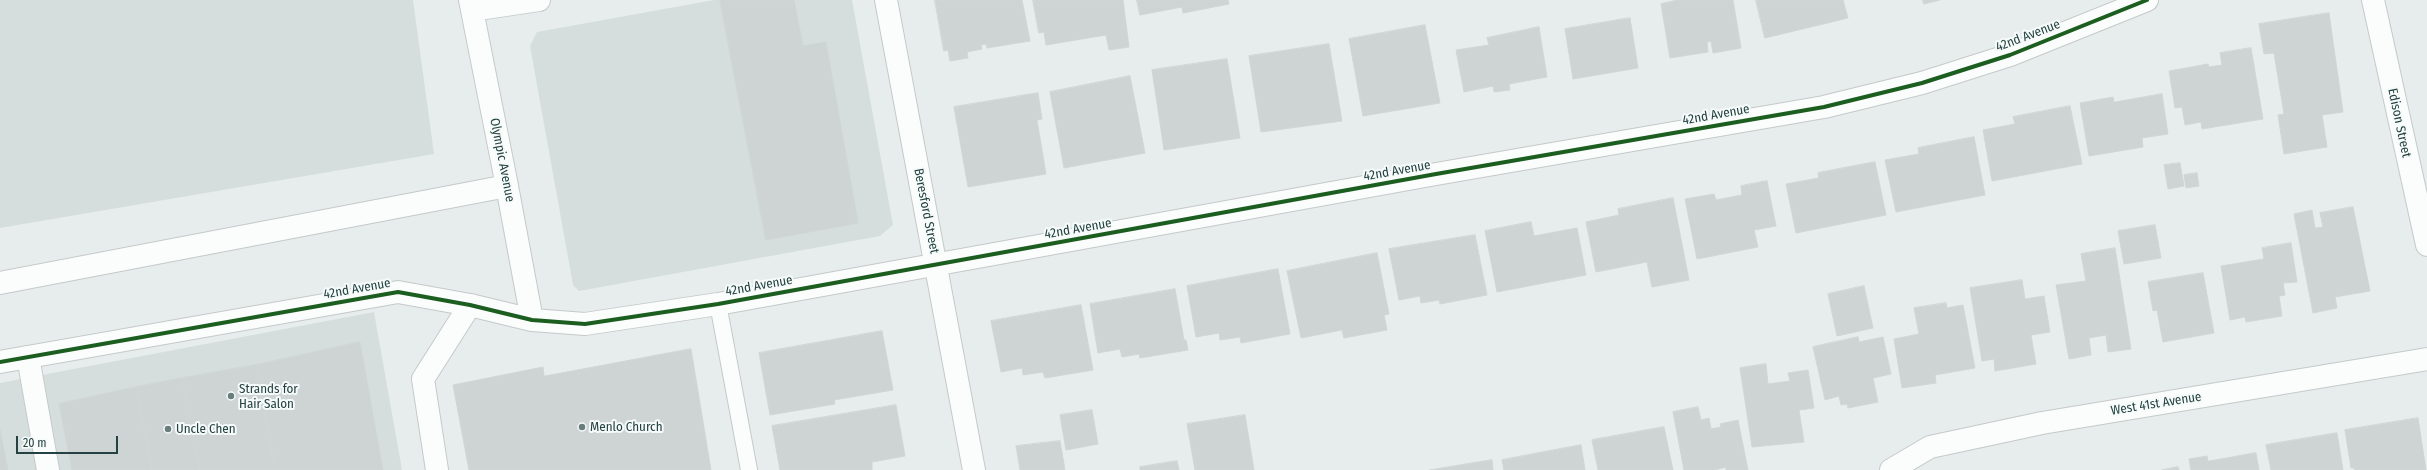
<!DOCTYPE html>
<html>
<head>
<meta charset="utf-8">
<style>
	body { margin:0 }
	#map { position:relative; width:2427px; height:470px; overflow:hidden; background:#e7edec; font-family:"Fira Sans Condensed",sans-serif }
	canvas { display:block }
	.scale { position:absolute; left:16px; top:436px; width:102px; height:18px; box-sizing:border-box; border:2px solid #234241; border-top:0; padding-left:5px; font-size:12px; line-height:14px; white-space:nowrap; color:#234241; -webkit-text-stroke:3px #f6fbfa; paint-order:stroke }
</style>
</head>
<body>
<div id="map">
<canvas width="2427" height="470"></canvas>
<div class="scale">20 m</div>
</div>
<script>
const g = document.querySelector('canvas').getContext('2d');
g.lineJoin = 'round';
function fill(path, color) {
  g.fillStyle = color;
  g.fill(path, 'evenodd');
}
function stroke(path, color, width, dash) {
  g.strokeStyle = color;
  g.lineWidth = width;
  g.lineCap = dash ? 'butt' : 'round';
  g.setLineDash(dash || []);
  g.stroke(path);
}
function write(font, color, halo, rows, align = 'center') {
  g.font = font + ' "Fira Sans Condensed",sans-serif';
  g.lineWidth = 4;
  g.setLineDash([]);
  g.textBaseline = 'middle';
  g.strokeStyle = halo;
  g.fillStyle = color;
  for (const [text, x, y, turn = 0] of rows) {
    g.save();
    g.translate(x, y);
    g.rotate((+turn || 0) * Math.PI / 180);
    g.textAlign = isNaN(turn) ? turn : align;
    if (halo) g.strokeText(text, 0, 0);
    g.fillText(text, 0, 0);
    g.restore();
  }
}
const built = new Path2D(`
	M0 0H413L434 154 0 228Z
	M714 0H852L893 225 880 236 579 291 573 285 530 46 537 32Z
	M374 312 402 470H0V383Z`);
const building = new Path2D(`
	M720 0H794L803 46 826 42 858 223 766 240Z
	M935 0H1022L1030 41 987 48 986 44 981 45 982 49 967 52 968 58 950 61 948 50 944 51Z
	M1033 0H1123L1129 47 1109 50 1106 35 1046 45 1044 32 1039 33Z
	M1137 0H1228L1229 4 1183 13 1182 7 1140 15Z
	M1678 0H1733L1741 48 1713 53 1711 41 1707 42 1708 52 1670 58 1661 4Z
	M1756 0H1843L1848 18 1765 38Z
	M1923 0H1940L1924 4Z
	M2329 13 2343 112 2322 115 2327 147 2284 154 2278 115 2284 114 2274 53 2264 54 2259 24Z
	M1630 18 1638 68 1573 79 1565 29Z
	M1425 25 1440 103 1363 116 1349 39Z
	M1539 27 1547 77 1509 84 1510 90 1494 92 1493 86 1464 92 1456 50 1489 45 1487 38Z
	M1329 44 1342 121 1261 132 1249 56Z
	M2251 48 2263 119 2202 129 2201 122 2185 125 2182 107 2175 108 2169 71 2208 64 2209 67 2222 65 2220 53Z
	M1227 59 1240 138 1164 150 1152 70Z
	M1130 76 1145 153 1064 168 1050 92Z
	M1038 93 1042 119 1037 120 1046 174 968 187 954 107Z
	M2162 94 2168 134 2142 138 2143 147 2089 156 2080 103 2113 97 2114 102Z
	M2070 106 2082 164 1992 181 1983 130 2015 124 2013 117Z
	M1974 137 1985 195 1896 212 1885 160 1919 154 1918 148Z
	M1875 162 1886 215 1796 233 1786 184 1819 178 1818 173Z
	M2180 163 2184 186 2168 189 2164 165Z
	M2197 173 2199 186 2186 188 2184 175Z
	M1767 181 1776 226 1754 230 1758 247 1697 259 1685 199 1714 194 1716 200 1742 195 1741 186Z
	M1673 198 1689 280 1652 287 1647 262 1596 272 1586 222 1619 215 1618 209Z
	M2353 207 2370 291 2335 297 2337 308 2313 313 2294 214 2312 210 2315 228 2323 227 2320 213Z
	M1531 222 1534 236 1577 228 1586 275 1497 292 1485 231Z
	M2155 225 2161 258 2124 264 2118 231Z
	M1475 235 1487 295 1440 304 1439 300 1421 303 1420 296 1399 300 1389 249Z
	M2291 243 2297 282 2283 283 2285 295 2279 296 2282 316 2246 322 2245 317 2230 320 2221 266 2264 259 2262 248Z
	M2115 248 2131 349 2108 352 2106 335 2089 338 2091 355 2069 359 2056 285 2086 281 2081 254Z
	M1377 253 1389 314 1384 315 1387 330 1344 338 1342 330 1301 338 1287 271Z
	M1278 269 1290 334 1241 343 1240 337 1220 340 1219 333 1196 337 1187 286Z
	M2203 273 2214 333 2163 342 2157 310 2153 311 2148 282Z
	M2022 280 2025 299 2044 296 2050 332 2031 335 2036 364 1995 371 1994 359 1982 361 1970 288Z
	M1864 286 1873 328 1837 336 1828 294Z
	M1175 289 1184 340H1186L1188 350 1140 358 1139 354 1122 357 1120 349 1098 353 1090 304Z
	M1946 303 1947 308 1963 305 1975 368 1935 375 1936 383 1902 388 1894 339 1919 334 1914 308Z
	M1081 305 1093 370 1045 378 1043 372 1023 375 1022 368 1001 372 991 321Z
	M882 331 893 390 834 400 835 404 770 415 759 353Z
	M1858 337 1859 342 1883 337 1891 374 1873 378 1878 402 1848 408 1847 404 1841 405 1839 396 1825 400 1813 347Z
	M360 342 383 470H275L256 365Z
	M691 349 711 470H469L453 385 543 367 544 376Z
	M1766 364 1768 384 1790 381 1788 373 1808 370 1814 408 1799 410 1804 442 1752 447 1740 368Z
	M256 365 275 470H200L182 378Z
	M182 378 200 470H152L136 387Z
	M136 387 152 470H72L59 404Z
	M896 405 905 456 872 462V470H780L772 426Z
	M1698 407 1701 420 1709 418 1711 429 1721 427 1720 424 1738 420 1748 470H1726V467L1715 470H1684L1673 412Z
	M1092 410 1098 444 1066 450 1060 415Z
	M1245 415 1254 470H1195L1187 424Z
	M2418 418 2426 470H2355L2354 468H2351L2345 430Z
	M1664 427 1673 470H1598L1592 440Z
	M0 430 8 470H0Z
	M2337 433 2343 470H2271L2266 445Z
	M1060 441 1065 470H1020L1016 446Z
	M1581 445 1585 470H1504L1502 460Z
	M2256 453 2259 470H2191L2189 459 2207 456 2208 461Z
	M1492 460 1493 470H1430Z
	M1177 461 1179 470H1140V467Z
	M2178 467 2179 470H2162Z`);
const service = new Path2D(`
	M718 304 749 470`);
const minor = new Path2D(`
	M470 0 507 186
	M886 0 974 470
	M2373 0 2427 245
	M472 10 539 0
	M28 357 48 470
	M437 470 423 379 470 305
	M1891 470 1930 447 2042 423 2427 359`);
const tertiary = new Path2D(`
	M0 283 507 186 532 320
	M0 362 398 292 470 305 532 320 585 324 718 304 1436 174 1824 107 1922 83 2010 55 2147 0`);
const cycleway = new Path2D(`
	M0 362 398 292 470 305 532 320 585 324 718 304 1436 174 1824 107 1922 83 2010 55 2147 0`);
const markers = [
	[231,396,4,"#687e7d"],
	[582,427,4,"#687e7d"],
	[168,429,4,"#687e7d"]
];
const streetNames = [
	["42nd Avenue",2028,36,-21],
	["42nd Avenue",1716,115,-10],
	["Edison Street",2399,123,78],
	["Olympic Avenue",502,160,79],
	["42nd Avenue",1397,171,-10],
	["Beresford Street",926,211,79],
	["42nd Avenue",1078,229,-10],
	["42nd Avenue",759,286,-10],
	["42nd Avenue",357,289,-10],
	["West 41st Avenue",2156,404,-9]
];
const poiNames = [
	["Strands for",239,389],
	["Hair Salon",239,404],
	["Menlo Church",590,427],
	["Uncle Chen",176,429]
];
fill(built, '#d5dedd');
fill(building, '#ced4d3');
stroke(building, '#d0d6d5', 1);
stroke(service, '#c4cac9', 18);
stroke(minor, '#c4cac9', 24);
stroke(tertiary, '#c4cac9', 24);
stroke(service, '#fbfcfc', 16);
stroke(minor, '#fbfcfc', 22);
stroke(tertiary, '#fbfcfc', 22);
stroke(cycleway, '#1b5e20', 4);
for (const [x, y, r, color] of markers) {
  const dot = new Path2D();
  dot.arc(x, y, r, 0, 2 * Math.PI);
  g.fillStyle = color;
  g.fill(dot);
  stroke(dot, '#f6fbfa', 1.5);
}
write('13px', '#234241', '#f6fbfa', streetNames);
write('13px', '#234241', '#f6fbfa', poiNames, 'left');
</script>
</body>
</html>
